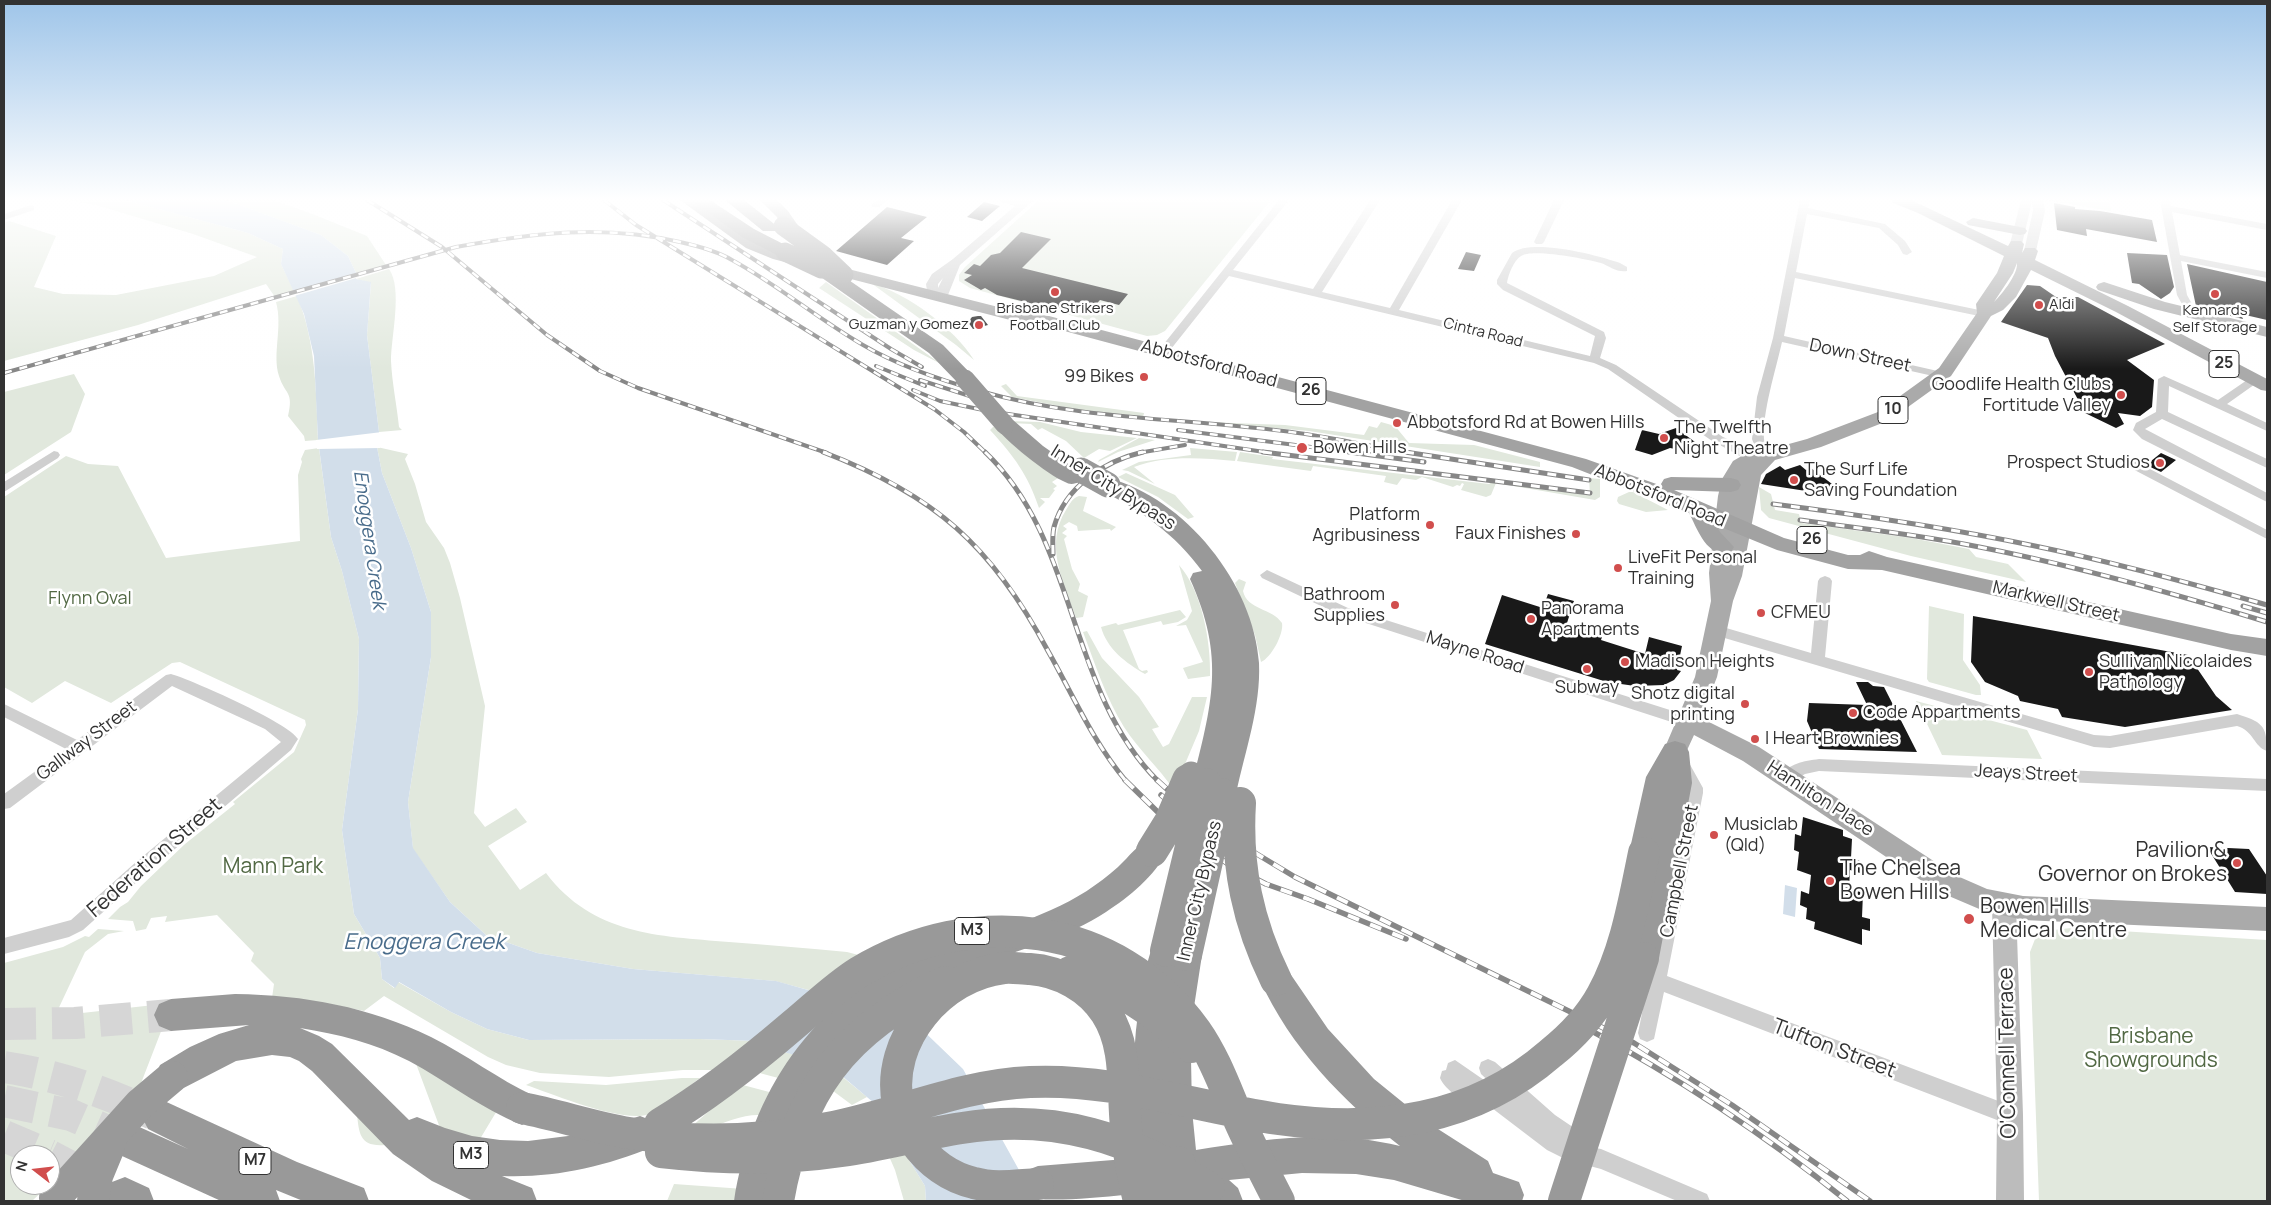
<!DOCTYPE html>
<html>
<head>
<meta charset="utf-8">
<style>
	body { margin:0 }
	#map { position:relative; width:2271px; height:1205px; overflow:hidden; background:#fff; font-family:Manrope,sans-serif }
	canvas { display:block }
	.frame { position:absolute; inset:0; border:5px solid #323232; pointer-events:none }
	.north { position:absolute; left:10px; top:1145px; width:50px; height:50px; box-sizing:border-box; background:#fff; border:1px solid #adadad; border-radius:50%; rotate:286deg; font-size:14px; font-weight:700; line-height:20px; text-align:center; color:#323232 }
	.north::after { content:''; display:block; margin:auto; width:18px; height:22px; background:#d14e4d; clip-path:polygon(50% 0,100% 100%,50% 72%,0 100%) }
</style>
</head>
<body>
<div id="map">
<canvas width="2271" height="1205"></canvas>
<div class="frame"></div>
<div class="north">N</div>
</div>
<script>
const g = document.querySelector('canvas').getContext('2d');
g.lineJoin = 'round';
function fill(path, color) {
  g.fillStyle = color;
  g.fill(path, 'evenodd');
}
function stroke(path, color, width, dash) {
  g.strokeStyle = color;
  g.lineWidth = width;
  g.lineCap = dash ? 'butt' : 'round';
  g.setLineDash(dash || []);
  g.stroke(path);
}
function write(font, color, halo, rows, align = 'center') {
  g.font = font + ' Manrope,sans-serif';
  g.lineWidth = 5;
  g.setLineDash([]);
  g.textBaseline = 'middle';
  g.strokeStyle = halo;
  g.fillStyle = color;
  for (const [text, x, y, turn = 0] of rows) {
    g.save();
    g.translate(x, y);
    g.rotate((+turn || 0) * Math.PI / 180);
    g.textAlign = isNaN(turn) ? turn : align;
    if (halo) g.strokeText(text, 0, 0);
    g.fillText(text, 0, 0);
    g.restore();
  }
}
const green = new Path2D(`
	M64 200H125L248 233 283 249 281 264 294 291 275 297 266 284 138 325 4 361V223L9 221 56 236 34 287 63 294 116 295 214 276 257 257 193 234 96 205Z
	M226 200H274L315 215 367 236 386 265 356 273 348 256 321 235Z
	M1039 200H1271L1165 331 1157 335 1147 336 970 288 959 281V275L965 267Z
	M2045 200H2109L2111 211Z
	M389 269C403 289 391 337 391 361 392 383 397 406 399 427L402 430 379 432 367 335 371 283 356 279Z
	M826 282 941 364 914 350 819 288Z
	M871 283C908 294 954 328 974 360L956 345Z
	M297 296C316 342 316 390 318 440L305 441 304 436 288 416C294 391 285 395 279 376 272 354 283 327 276 302Z
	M74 374 85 394 71 432 4 475V392Z
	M1006 384 1017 396 1144 413 1143 418 1095 413 1012 397 1001 386Z
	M1008 421 1040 422 1081 432 1137 438 1110 451 1099 449 1084 458 1066 441 1042 428 1038 430 1031 424 1011 423 1058 478 1052 482 1057 486 1053 489 1055 490 1049 498H1040L1045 502 1039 508C1028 475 1014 456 990 430L993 427Z
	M1206 422 1285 425 1364 435 1369 426 1377 428 1381 422 1395 426 1409 443 1474 445 1540 462V467L1309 431Z
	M1139 438 1155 440 1118 452 1098 462 1099 460Z
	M377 447 408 454 405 459 415 484 426 522 444 548 450 563 460 598 485 706 474 813 485 827 516 808 527 822 488 846 520 890 546 873C593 935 658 936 729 942 768 945 808 948 847 952L870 958 816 992 775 981 633 969 537 953 486 935 450 902 413 849 408 802 431 657V612L411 548 382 473Z
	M319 448 331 537 342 571 359 639 358 709 342 830 354 914 380 958 382 979 394 988 398 982 451 1012 487 1029 529 1040 700 1039 756 1041 714 1070H683L609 1077 540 1073 506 1065 488 1057 384 996 364 1011 325 1003 272 998 274 984 251 961 254 953 217 915 165 922 167 916 151 918 146 929 136 931 133 921 108 919 120 907 128 902 141 886 185 844 235 804 233 802 294 752 306 725 305 720 180 662 172 663 111 703 65 681 32 703 4 687V497L66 456 88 464 118 466 166 558 300 541 298 475 302 462 301 459 305 450Z
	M1190 448 1237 452 1235 461C1201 458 1166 455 1134 467L1155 484 1128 471 1122 470 1139 462 1191 455Z
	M1240 452 1273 457 1272 459 1489 484 1492 482 1590 495 1589 478 1600 479V497L1595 500 1496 483 1491 495 1486 497 1461 490 1464 484 1462 483 1460 486 1457 485 1453 487 1422 477 1416 480 1402 478 1397 485 1384 482 1386 476 1313 466 1311 471 1237 461Z
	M1126 473 1175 495 1194 517 1188 519 1158 497 1118 477Z
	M1759 487 1771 494 1775 510 1799 514 1801 523 1911 538 1969 549 1976 557 2008 564 2026 582 1911 556 1769 518 1761 510Z
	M1629 492H1633L1668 510 1646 512 1619 504 1617 501 1618 497Z
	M1079 496 1087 497 1083 511 1116 527 1111 531 1110 529 1078 531 1077 526 1069 522 1063 526 1067 529 1062 533 1067 536 1064 539 1072 569 1080 584 1078 591 1088 596 1083 617 1076 618C1063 581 1044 545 1066 510 1070 504 1072 498 1079 496Z
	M1179 565C1202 591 1211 642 1210 676L1188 679 1183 668 1203 662 1186 625 1176 626 1187 620 1192 611Z
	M1239 579 1246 582 1243 591C1247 610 1272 608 1282 623 1284 634 1271 658 1261 662L1255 635 1235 583Z
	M1929 606 1964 614 1963 660 1980 685 1981 695H1976L1929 682 1927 679Z
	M1180 610 1186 617 1178 622 1163 625 1161 621 1123 630 1139 669 1142 671 1147 670 1148 672 1145 674C1126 663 1107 649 1101 627L1116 623 1118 625Z
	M1087 631 1102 658 1139 697 1159 727 1152 729 1163 747 1169 744 1192 697H1207L1199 731 1174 790C1159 768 1139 750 1124 727 1106 698 1095 664 1083 632Z
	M1916 701 2027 730 2042 759 1942 755Z
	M2071 928 2267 940V1201H2039L2030 952 2037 934 2044 931Z
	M98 929 124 931 108 934 85 952 55 1016 172 1003 138 1091 50 1184V1155H20V1185H49L32 1201H4V963L63 947 85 936 89 937Z
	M777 1050 803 1057 782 1079 752 1071Z
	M415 1061 498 1109 477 1144 443 1136Z
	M839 1074 867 1097 852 1105 829 1088Z
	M682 1078H700C684 1089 667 1107 649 1114 625 1124 552 1094 526 1085L534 1081 606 1085Z
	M739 1084 773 1093 768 1116C747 1112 728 1122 709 1128 703 1130 695 1129 689 1129Z
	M357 1114 385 1145C360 1147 359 1134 357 1114Z
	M901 1147 925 1186 926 1201H904L895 1170 888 1154Z
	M674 1184 744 1189 742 1201H667Z`);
const water = new Path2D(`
	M125 200H226L321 235 348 256 356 273V279L371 282 367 335 379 432 377 447 382 473 411 548 431 612V657L408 802 413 848 450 902 486 935 537 953 633 969 776 981 911 1019 963 1069 1024 1179 1026 1201H926L925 1186 874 1103 829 1065 777 1050 756 1041 700 1039 529 1040 487 1029 451 1012 399 982 395 988 382 979 380 958 354 914 342 830 358 709 359 639 342 571 331 537 318 440 314 356 304 314 281 264 283 249 248 233Z
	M1785 885 1797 888 1795 917 1783 914Z`);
const pier = new Path2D(`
	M359 272 358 277H360L294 296 292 292Z
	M382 432 380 448 317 449 316 440Z`);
const building = new Path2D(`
	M984 202 1000 206 982 221 967 217Z
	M2054 203 2075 207V209L2100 211 2152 220 2157 242 2086 229 2087 236 2057 230Z
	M887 207 927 217 901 238 914 241 887 265 836 251Z
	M1021 232 1051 239 1022 268 1128 294 1119 305 1100 300 1088 313 1062 306 1058 310 997 295 985 288 981 290 964 280 972 275 964 273 974 264 980 266 991 255 1000 253Z
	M1466 252 1481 255 1474 271 1458 269Z
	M2127 253 2167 255 2174 287 2170 293 2161 299 2139 284 2132 283Z
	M2187 264 2267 282V320L2241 314 2243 319 2198 308 2196 306Z
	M2027 285 2040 286 2056 297H2078L2165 344 2127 360 2154 380 2152 407 2140 416 2118 413 2124 424 2116 428 2085 413 2055 356 2048 338 2001 322Z
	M978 316H981L988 325 973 329 968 322 972 317Z
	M1676 428 1695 442 1692 452 1670 448 1652 455 1635 450 1642 430 1659 434Z
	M2161 453 2176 460 2161 472 2146 465Z
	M1800 465 1806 470 1811 468 1836 487 1819 493 1761 484 1766 474 1780 466 1785 470Z
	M1548 594 1574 601 1567 623 1592 630 1591 633 1602 637 1601 640 1645 654 1649 637 1682 646 1677 670 1681 671 1674 680 1664 685 1635 686 1607 682 1485 644 1502 595 1543 608Z
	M1973 616 2188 655 2216 696 2232 710 2125 727 2062 717 2058 709 2020 701 2018 696 1985 682 1971 662Z
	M1856 682H1868L1873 686 1884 687 1917 752 1819 749 1807 721 1809 703 1867 705Z
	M1803 817 1840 829 1843 830V836L1852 839 1851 858 1860 861V873L1850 870 1849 888 1863 893 1862 917 1870 919V931L1862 929V945L1814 929 1815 922 1806 919 1807 908 1800 905 1801 891 1809 894 1811 875 1797 870 1799 852 1794 850 1795 834 1801 836Z
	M2207 847 2249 849 2267 876V894L2235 892Z`);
const motorwayTunnel = new Path2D(`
	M4 1024 75 1023 171 1015
	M4 1067C57 1075 105 1092 153 1114
	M4 1101 71 1115 128 1140
	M4 1136 49 1155
	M50 1156 94 1179`);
const minor = new Path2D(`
	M877 200H888L879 207H873L871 205Z
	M1279 200H1289L1233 270 1313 289 1370 200H1380L1322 292 1390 308 1452 200H1462L1399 310 1590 356 1595 336 1503 290 1497 284V280L1512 253C1532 238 1597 255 1620 263L1627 267V271C1618 273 1609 266 1601 263 1587 259 1532 248 1521 256 1514 260 1508 275 1507 283L1604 332 1606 338 1600 358 1616 365 1723 437 1741 445 1767 463 1765 466C1757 468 1726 447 1715 443L1608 369 1594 363 1229 276 1167 354H1159L1157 352 1159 350Z
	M1554 200H1564L1544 242 1542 244H1536L1534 242Z
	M1800 200H1810L1808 208 1885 224 1905 241 1912 252 1907 255 1903 254 1898 245 1879 228 1807 214 1796 272 1984 311 1989 314 1984 317 1795 278 1784 336 1942 372 1948 375 1942 378 1782 342C1776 369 1762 413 1764 439 1765 447 1770 451 1774 456L1768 460 1764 459 1756 450 1752 439 1757 397 1773 338Z
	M2160 200H2170L2171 206 2267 224V230L2172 212 2180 255 2267 272V278L2181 261 2187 295 2192 304 2204 316 2199 319C2188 316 2182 304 2177 295Z
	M31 205 34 206V210L4 220V214Z
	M2164 376 2218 400 2250 378H2258L2260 380 2258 382 2227 404 2267 423V431L2169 386 2168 412 2267 459V468L2162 419 2145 429 2267 493V502L2142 439 2133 430 2136 423 2156 412 2158 379Z
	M54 451 58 452 60 455 58 458 4 492V482Z
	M2125 456 2267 530V539L2121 463 2119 460Z
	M1267 570 1348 608 1692 717 1695 721 1692 725 1687 727 1338 614 1262 578 1260 575Z
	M1825 576 1830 578 1832 581 1825 657 2094 735 2110 736 2237 714C2261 722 2267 724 2267 751 2254 747 2254 731 2237 726L2110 748 2094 747 1711 634 1709 630 1711 626 1716 625 1811 653 1818 581 1820 578Z
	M171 674C192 680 289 723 298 739L291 750 148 872 83 930 69 937 4 954V938L71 920 136 862 281 742 265 729 172 686 10 808 4 809V794L66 749 4 717V704L77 740 166 675Z
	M1683 759 1688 761 1703 788V793L1667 976 2017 1108 2020 1115 2017 1122 2010 1125 1664 992 1654 1039 1647 1042 1640 1039 1638 1033 1687 793V788L1675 765 1678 761Z
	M1819 759 2267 779V791L1819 771 1805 774 1788 784 1782 782 1780 778C1788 763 1804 761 1819 759Z
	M1488 1059 1495 1062 1555 1115 1589 1138 1591 1147 1601 1149 1707 1194 1710 1201H1677L1601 1169 1567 1160 1547 1150 1484 1102 1476 1107C1464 1102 1445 1090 1440 1078L1442 1071 1446 1070 1448 1063 1455 1060 1497 1089 1481 1074 1479 1068 1481 1062Z`);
const tertiary = new Path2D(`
	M999 200H1034L960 265 946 300 942 301 936 297H928L926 284 932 274 953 259 1015 206 1001 202ZM943 278 938 288V284Z
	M2021 200H2043L2045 211 2036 251 2030 255 2024 251 2033 211 2032 202 2022 244 2016 247 2010 244Z`);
const secondary = new Path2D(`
	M2004 895 2012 898 2016 905 2023 1115 2024 1201H1996L1997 1115 1992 905 1996 898Z`);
const primary = new Path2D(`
	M1891 200H1911L2008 246 2011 241H2021L2024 244 2022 253 2025 248H2035L2038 251 2035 260 2128 306 2267 379V391L2261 390 2116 312 2031 270 2016 297 2003 310 1991 316 1951 376 1890 420 1821 447 1775 460 1761 475 1742 576 1733 601 1717 677 1701 718 1759 747 1955 875 1987 889 2023 896 2267 907V931L2023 920 1984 911 1937 891 1743 761 1694 735 1683 759 1675 761 1667 759 1663 752 1695 677 1711 601 1709 573 1718 496 1722 479 1733 461 1747 453 1767 450 1807 439 1878 412 1939 368 1977 313 1976 304 1997 273 2004 256 1918 213 1893 203ZM2017 263C2018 274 2003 293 1994 302L2013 273Z
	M1973 218 2020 227 2025 228 2027 231 2025 234 2020 235 1968 225 1966 222Z
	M2104 282 2165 302 2267 327V337L2154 309 2098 290 2096 287 2098 284Z`);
const trunk = new Path2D(`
	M680 200H698L758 242 785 253 1018 312 1049 316 1586 459 1662 486 1661 484 1664 479 1671 477 1731 478 1738 480 1741 485 1738 490 1731 492 1674 490 1784 538 1848 555H1860L1869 551 1887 557 2231 634 2267 639V656L2231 650 1882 570 1848 569 1777 550 1716 525 1720 532 1734 547 1731 552C1707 559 1698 530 1689 513L1572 467 1042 325 1018 322 773 259 746 248Z
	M760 200H777L788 211 799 227 797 230H785L777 217Z`);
const motorway = new Path2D(`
	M691 200H710L754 229 791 248 794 252 791 256H779L742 237Z
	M725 200H744L778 227 775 231H763Z
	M821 263 827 265 943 345 972 375 975 379 972 383 965 385 958 383 929 353 815 273 812 269 815 265Z
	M1005 418 1013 420 1043 446 1080 472 1083 477 1080 482C1074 484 1070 485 1065 482 1048 475 1004 440 994 425L997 420Z
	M1108 478C1185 498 1254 584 1259 663 1261 707 1245 751 1236 794L1232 802 1222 806 1212 802 1208 795 1196 792 1192 784C1212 704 1226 658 1190 579L1193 573 1202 571C1175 534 1141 510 1100 490L1097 485 1100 480Z
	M1675 741 1685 744 1689 752 1692 783 1659 958 1654 968 1643 973 1632 968 1627 958 1647 865 1633 862 1629 853 1646 777 1665 744Z
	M1152 838 1163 842 1167 851C1155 876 1129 897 1106 912 1068 937 1023 949 980 964 889 996 818 1042 785 1139 778 1159 775 1180 770 1201H734C751 1093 812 1000 916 958 960 940 1008 930 1051 910 1076 899 1098 885 1118 867 1130 856 1137 844 1152 838Z
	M1166 937 1177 941 1178 943 1186 941 1197 945 1202 955 1194 1007 1191 1058 1192 1110 1196 1150C1263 1139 1332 1129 1400 1146 1343 1101 1290 1047 1260 980L1265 969 1276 965 1287 969 1328 1029 1374 1079 1427 1122 1488 1161 1493 1173 1519 1182 1524 1195 1522 1201H1465L1394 1180 1356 1174 1302 1173 1229 1180 1238 1188 1243 1201H1196L1191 1186C1155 1192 1056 1205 1025 1197L1020 1184 1025 1171 1038 1166 1138 1158C1132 1101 1131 1045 1142 989 1145 973 1148 956 1155 941Z
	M235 994C305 995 369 1007 431 1037 467 1055 498 1079 534 1096L540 1108 534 1120 522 1125C480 1108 448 1082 409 1061 374 1043 338 1034 300 1028L319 1036 332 1044 409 1120 417 1117 445 1128 472 1136 500 1140 528 1141 584 1134 640 1116 653 1121 658 1134 653 1147C603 1167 555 1178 502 1176L532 1188 537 1201H473L432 1181 393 1154 312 1071 299 1061 290 1057 272 1055 236 1061 172 1094 160 1089 155 1077 160 1065 190 1047 219 1034 249 1025 171 1031 159 1026 154 1015 159 1004 171 999Z
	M160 1099 297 1162 364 1188 369 1201H303L276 1190 280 1201H221L122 1156 117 1143 122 1130 135 1125 188 1149 148 1129 142 1117 148 1105Z
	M125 1177 149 1188 154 1201H109L107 1195 112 1182Z`);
const railFar2 = new Path2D(`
	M367 200 442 247 547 335 600 371 638 388 827 453
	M604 200 636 225 934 409 964 432 986 453
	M663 200 891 349 922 367
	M876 366 925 386
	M4 373 456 247C533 233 602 224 680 242 698 246 717 251 732 260 778 285 818 319 863 345 899 366 940 380 980 391 1084 421 1192 418 1298 433 1336 438 1374 447 1412 453
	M920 380 979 399
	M913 390 940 401 988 411 1271 453
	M1178 430 1358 453
	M1138 453 1185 445`);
const railFar1 = new Path2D(`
	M823 452C935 495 992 546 1048 651 1073 695 1093 742 1126 781
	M985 452C1079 541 1066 689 1158 781
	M1263 452 1590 493
	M1349 452 1424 462
	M1405 452 1589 480
	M1773 504C1861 515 1949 528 2035 546 2113 562 2190 583 2267 605
	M1800 520C1856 528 1913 534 1969 545 2070 564 2169 592 2267 622
	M1053 554C1053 545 1052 535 1054 527 1065 487 1104 461 1143 452
	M2243 606 2267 613`);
const rail = new Path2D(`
	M1125 780 1170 824 1231 866 1266 884 1308 899 1406 939
	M1157 780 1192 812 1217 830 1295 877 1634 1043 1732 1105 1870 1201
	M1161 795 1183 814 1221 841
	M1579 1024C1674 1075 1763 1133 1847 1201`);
const motorwayBridgeFar2 = new Path2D(`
	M783 226 823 255 844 275
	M785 252 821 269
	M965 379 1005 425`);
const motorwayBridgeFar1 = new Path2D(`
	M1081 470 1108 485
	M1188 781 1191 774`);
const motorwayBridge = new Path2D(`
	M1240 803C1236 867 1248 923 1276 980
	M1152 851 1170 822 1188 780
	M1166 951 1206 784
	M1186 955 1222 794
	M1070 972C1118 986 1156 1011 1191 1047
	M522 1108C558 1115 593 1127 629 1133 694 1143 763 1141 828 1128 896 1115 960 1085 1030 1082 1114 1078 1195 1107 1278 1119 1378 1133 1473 1121 1551 1053 1571 1037 1590 1017 1602 995 1626 951 1634 901 1644 853
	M660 1124C707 1096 750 1062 792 1026 814 1008 835 987 859 972 973 904 1116 920 1196 1031 1215 1058 1226 1090 1239 1120 1251 1147 1265 1174 1279 1201
	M661 1152C722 1159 782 1160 842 1151 883 1145 922 1134 962 1128 1055 1113 1131 1138 1209 1188
	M1179 1162 1187 1201
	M1157 1166 1162 1201
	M1038 1184C1017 1185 995 1189 974 1183 949 1177 929 1162 914 1141 910 1135 905 1129 902 1122 899 1117 899 1109 898 1104 885 1040 941 975 1004 968 1012 967 1022 969 1030 969 1060 971 1090 988 1106 1013 1128 1047 1122 1089 1126 1127 1128 1152 1133 1177 1139 1201
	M55 1198 140 1104 172 1077
	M93 1201 97 1176 109 1147
	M778 1201C797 1092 844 1028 945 982
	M1564 1201 1643 958`);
const markers = [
	[1055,292,5,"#d14e4d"],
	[2215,294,5,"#d14e4d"],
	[2039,305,5,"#d14e4d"],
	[979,325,5,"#d14e4d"],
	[1144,377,5,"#d14e4d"],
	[2121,395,5,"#d14e4d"],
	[1397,423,5,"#d14e4d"],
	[1664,438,5,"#d14e4d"],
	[1302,448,6,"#d14e4d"],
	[2160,463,5,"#d14e4d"],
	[1794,480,5,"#d14e4d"],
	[1430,525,5,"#d14e4d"],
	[1576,534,5,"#d14e4d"],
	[1618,568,5,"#d14e4d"],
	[1395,605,5,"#d14e4d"],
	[1761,613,5,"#d14e4d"],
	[1531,619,5,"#d14e4d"],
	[1625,662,5,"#d14e4d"],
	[1587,669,5,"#d14e4d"],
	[2089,672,5,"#d14e4d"],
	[1745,704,5,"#d14e4d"],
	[1853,713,5,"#d14e4d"],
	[1755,739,5,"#d14e4d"],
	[1714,835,5,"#d14e4d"],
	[2237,863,5,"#d14e4d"],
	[1830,881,5,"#d14e4d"],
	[1969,919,6,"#d14e4d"]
];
const farPoinames = [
	["Aldi",2049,305,"left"],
	["Brisbane Strikers",1055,309],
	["Football Club",1055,326],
	["Kennards",2215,311],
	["Self Storage",2215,328],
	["Guzman y Gomez",969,325,"right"]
];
const farStreetnames = [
	["Cintra Road",1483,333,14]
];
const shields = [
	[2224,364,30],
	[1311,391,30],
	[1893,410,30],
	[1812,540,30],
	[972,931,35],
	[471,1155,35],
	[255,1161,32]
];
const shieldNames = [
	["25",2224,364],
	["26",1311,391],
	["10",1893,410],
	["26",1812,540],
	["M3",972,931],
	["M3",471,1155],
	["M7",255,1161]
];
const streetNames = [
	["Down Street",1860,356,12],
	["Abbotsford Road",1209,364,15],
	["Inner City Bypass",1113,488,32],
	["Abbotsford Road",1660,496,22],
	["Markwell Street",2056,602,13],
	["Mayne Road",1475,653,18],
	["Gallway Street",87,741,-37],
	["Jeays Street",2026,774,3],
	["Hamilton Place",1820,799,33],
	["Campbell Street",1680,871,-79],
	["Inner City Bypass",1200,891,-77]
];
const poiNames = [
	["99 Bikes",1134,377,"right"],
	["Goodlife Health Clubs",2111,385,"right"],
	["Fortitude Valley",2111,406,"right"],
	["Abbotsford Rd at Bowen Hills",1407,423],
	["The Twelfth",1674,428],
	["Night Theatre",1674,449],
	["Bowen Hills",1313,448],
	["Prospect Studios",2150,463,"right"],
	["The Surf Life",1804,470],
	["Saving Foundation",1804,491],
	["Platform",1420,515,"right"],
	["Agribusiness",1420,536,"right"],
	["Faux Finishes",1566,534,"right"],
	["LiveFit Personal",1628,558],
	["Training",1628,579],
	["Bathroom",1385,595,"right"],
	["Supplies",1385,616,"right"],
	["Panorama",1541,609],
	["Apartments",1541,630],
	["CFMEU",1771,613],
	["Madison Heights",1635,662],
	["Sullivan Nicolaides",2099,662],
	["Pathology",2099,683],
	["Subway",1587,688,"center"],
	["Shotz digital",1735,694,"right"],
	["printing",1735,715,"right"],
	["Code Appartments",1863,713],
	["I Heart Brownies",1765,739],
	["Musiclab",1724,825],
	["(Qld)",1724,846]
];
const parkNames = [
	["Flynn Oval",90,599]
];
const waterNames = [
	["Enoggera Creek",369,540,82]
];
const nearPoinames = [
	["Pavilion &",2227,851,"right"],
	["Governor on Brokes",2227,875,"right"],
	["The Chelsea",1840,869],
	["Bowen Hills",1840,893],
	["Bowen Hills",1980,907],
	["Medical Centre",1980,931]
];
const nearStreetnames = [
	["Federation Street",155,858,-41],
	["Tufton Street",1834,1049,21],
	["O'Connell Terrace",2008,1053,-91]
];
const nearParknames = [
	["Mann Park",273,867],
	["Brisbane",2151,1037],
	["Showgrounds",2151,1061]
];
const nearWaternames = [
	["Enoggera Creek",424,943]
];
fill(green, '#e1e8dd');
fill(water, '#d2deea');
fill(pier, '#fff');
fill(building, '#191919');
stroke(motorwayTunnel, '#d6d6d6', 32, [32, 16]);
fill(minor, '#cfcfcf');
fill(tertiary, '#cfcfcf');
fill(secondary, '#bcbcbc');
fill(primary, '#aaa');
fill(trunk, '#a2a2a2');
fill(motorway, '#999');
stroke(railFar2, '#878787', 4);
stroke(railFar1, '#878787', 5);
stroke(rail, '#878787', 5.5);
stroke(railFar2, '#fff', 2.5, [8]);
stroke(railFar1, '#fff', 3, [9]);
stroke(rail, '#fff', 4, [12]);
stroke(motorwayBridgeFar2, '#999', 19);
stroke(motorwayBridgeFar1, '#999', 25);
stroke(motorwayBridge, '#999', 32);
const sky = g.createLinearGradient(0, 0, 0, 369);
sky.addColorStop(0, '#9fc5e9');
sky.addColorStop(0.54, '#fff');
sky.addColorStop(1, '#ffffff00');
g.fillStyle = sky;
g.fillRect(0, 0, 2271, 369);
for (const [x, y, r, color] of markers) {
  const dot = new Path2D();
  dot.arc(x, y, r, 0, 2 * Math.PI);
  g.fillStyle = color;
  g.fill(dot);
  stroke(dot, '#fff', 2);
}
write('15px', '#323232', '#fff', farPoinames);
write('15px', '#323232', '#fff', farStreetnames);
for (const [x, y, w] of shields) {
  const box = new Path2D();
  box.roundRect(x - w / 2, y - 13.5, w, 27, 4);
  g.fillStyle = '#fff';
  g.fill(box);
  stroke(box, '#323232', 1);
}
write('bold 16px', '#323232', null, shieldNames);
write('18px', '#323232', '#fff', streetNames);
write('18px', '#323232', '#fff', poiNames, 'left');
write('18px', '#526944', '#fff', parkNames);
write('italic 19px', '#496c8b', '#fff', waterNames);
write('21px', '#323232', '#fff', nearPoinames, 'left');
write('21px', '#323232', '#fff', nearStreetnames);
write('21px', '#526944', '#fff', nearParknames);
write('italic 22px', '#496c8b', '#fff', nearWaternames);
</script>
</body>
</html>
